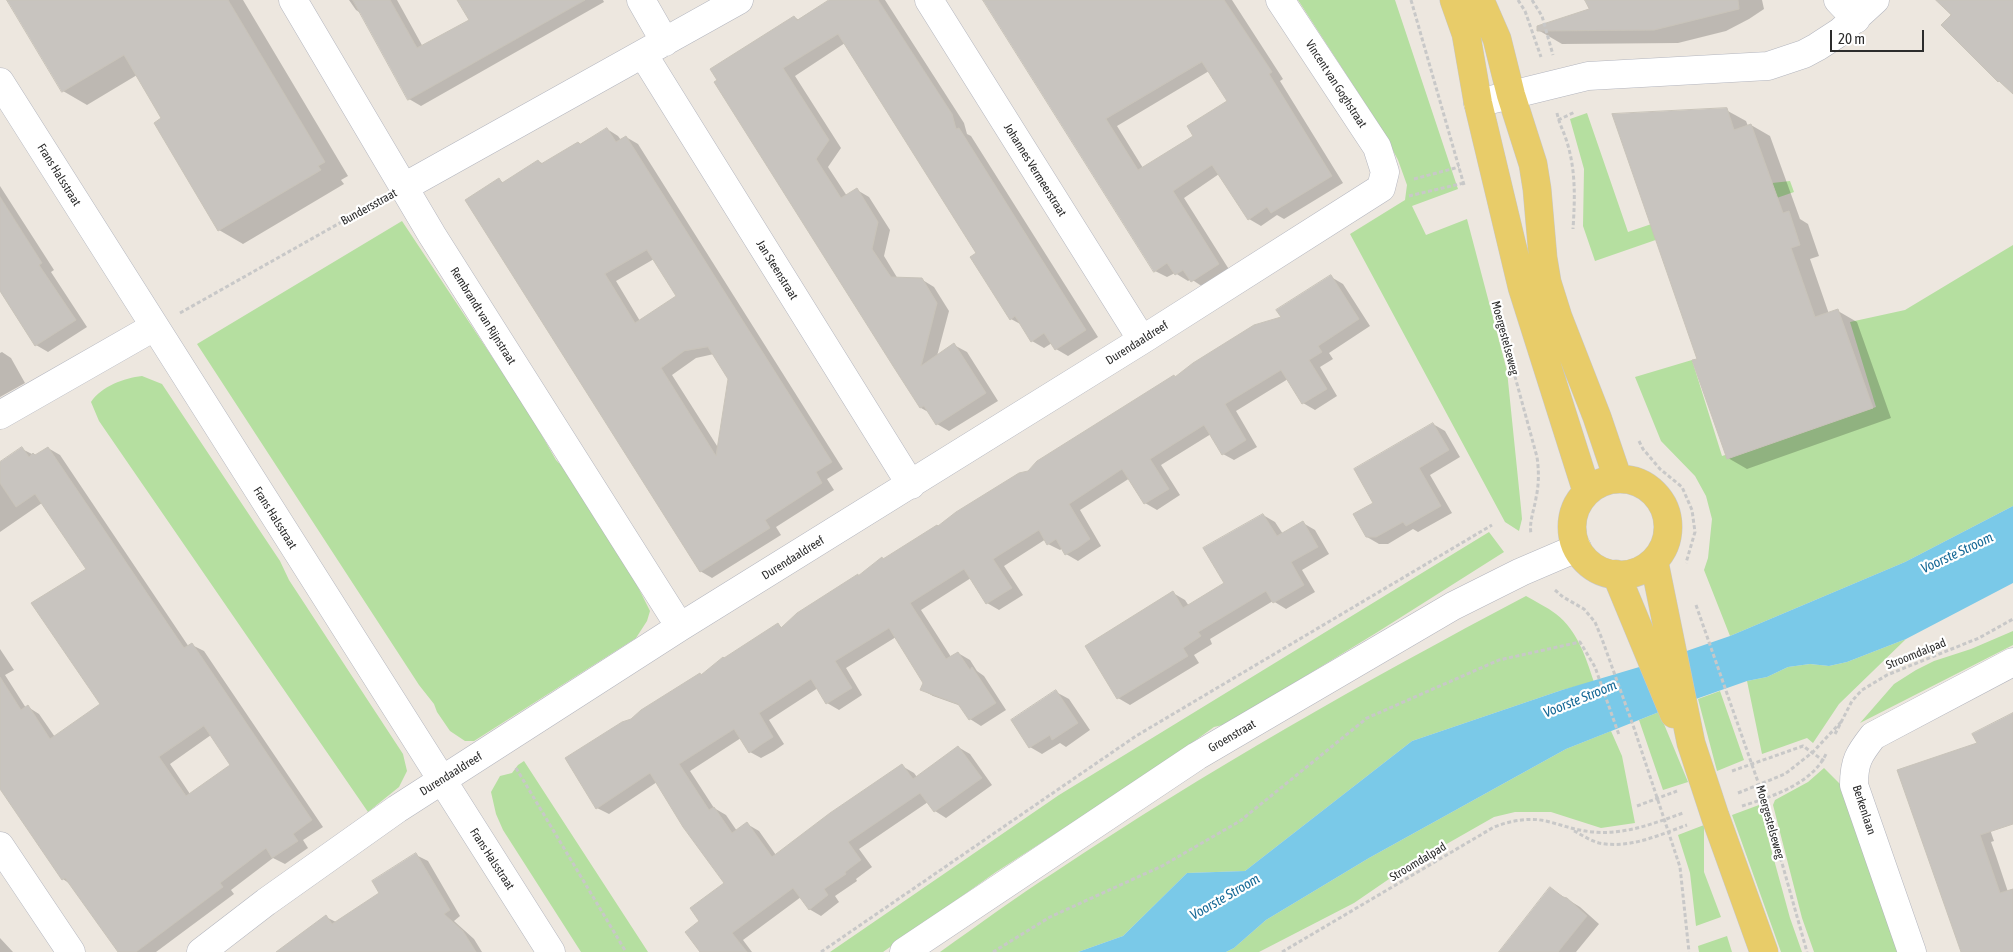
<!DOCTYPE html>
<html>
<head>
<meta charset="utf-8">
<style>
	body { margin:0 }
	#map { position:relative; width:2013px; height:952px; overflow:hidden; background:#ede7df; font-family:"Asap Condensed",sans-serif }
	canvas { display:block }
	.scale { position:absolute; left:1830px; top:30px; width:94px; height:22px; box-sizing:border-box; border:2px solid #2c2c2c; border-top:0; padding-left:6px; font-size:15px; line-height:18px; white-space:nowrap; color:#2c2c2c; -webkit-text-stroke:4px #fff; paint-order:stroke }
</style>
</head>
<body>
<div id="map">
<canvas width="2013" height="952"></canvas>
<div class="scale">20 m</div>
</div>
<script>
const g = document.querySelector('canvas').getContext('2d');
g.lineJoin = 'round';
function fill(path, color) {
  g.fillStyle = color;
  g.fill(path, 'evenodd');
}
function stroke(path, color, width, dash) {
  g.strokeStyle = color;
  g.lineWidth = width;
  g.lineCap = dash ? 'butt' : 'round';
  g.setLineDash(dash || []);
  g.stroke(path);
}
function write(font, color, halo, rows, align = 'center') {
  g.font = font + ' "Asap Condensed",sans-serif';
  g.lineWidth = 4.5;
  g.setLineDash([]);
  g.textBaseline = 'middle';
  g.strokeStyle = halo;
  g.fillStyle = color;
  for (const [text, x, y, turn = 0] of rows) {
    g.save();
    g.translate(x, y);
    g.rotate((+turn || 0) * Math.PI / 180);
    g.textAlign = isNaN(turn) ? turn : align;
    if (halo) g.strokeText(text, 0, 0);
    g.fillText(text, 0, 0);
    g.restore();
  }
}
const green = new Path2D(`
	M1298 0H1395L1458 189 1412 206 1426 235 1467 219 1507 371 1521 508 1522 519 1519 531 1505 522 1350 234 1405 200 1407 185 1398 160 1381 128Z
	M1587 113 1628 232 1772 183 1790 181 1794 192 1595 261 1583 226 1584 169 1570 119Z
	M402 221 528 411 556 460 563 467 631 573 650 611 647 621 636 638 474 741H465L450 731 437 712 434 704 419 685 197 344Z
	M2013 245V506L1905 562 1730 636 1704 570 1708 558 1712 519 1706 496 1695 476 1661 441 1635 377 1692 360 1722 456 1876 407 1850 322 1905 310Z
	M142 376 162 384 280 561 289 580 403 754 407 771 399 787 368 812 99 421 91 402C102 386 124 378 142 376Z
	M1489 532 1504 552 1376 633 1227 724 1214 727 1154 770 996 872 883 952H830L1059 795Z
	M1526 596C1536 602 1547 607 1556 614 1578 631 1586 658 1594 682L1562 690 1412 741 1245 871 1187 873 1123 936 1078 952H940C978 925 1016 897 1055 872 1206 771 1365 681 1526 596Z
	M2013 631V645L1860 723 1894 684 1916 670 1934 661 1971 649Z
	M1906 639 1839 704 1813 743 1807 738 1762 754 1747 681 1767 677 1788 667 1810 664 1829 666 1847 662Z
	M1720 691 1744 760 1717 771 1698 699Z
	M1659 712 1688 782 1663 790 1639 720Z
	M1611 731 1622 756 1635 823 1601 828 1551 812H1515L1494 817 1408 866 1354 903 1259 952H1226L1234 948 1266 920 1369 858 1566 749Z
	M524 761 648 952H581L503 830 496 814 491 792 500 776 512 773 518 765Z
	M1824 768 1841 785 1901 952H1814L1802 918 1773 805 1775 800 1808 782Z
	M1759 805 1790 918 1802 952H1781L1732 815Z
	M1704 825V872L1721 917 1696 926 1690 873 1678 835Z
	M1727 936 1732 952H1699L1698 946Z`);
const water = new Path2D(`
	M2013 506V583L1906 639 1847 662 1829 666 1810 664 1788 667 1767 677 1747 681 1659 712 1566 749 1369 858 1266 920 1234 948 1226 952H1078L1123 936 1187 873 1245 871 1412 741 1562 690 1646 665 1730 636 1905 562Z`);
const shadow = new Path2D(`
	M9 0H243L348 176 341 180 344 184 243 244 219 230 155 123 162 119 137 75 87 105 63 91Z
	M349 0H397L423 47 470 21 459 0H603L604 2 421 106 409 99 362 14 356 10Z
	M831 0H885L964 123 967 134 971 136 1098 337 1068 356 1056 349 1052 343 1044 348 1032 341 1022 325 1011 319 977 254 845 43 795 76 841 148 828 167 847 196 857 190 869 197 890 230 884 256 898 279H921L934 287 949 311 937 356 954 345 967 352 998 401 949 431 937 424 930 413 921 408 716 82 794 17 799 20Z
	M984 0H1232L1283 79 1280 81 1343 183 1284 219 1277 215 1261 226 1249 219 1219 174 1184 198 1230 271 1203 287 1191 279 1188 281 1175 273 1167 277 1155 271ZM1209 71 1229 102 1195 136 1143 168 1117 126Z
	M1587 0H1762L1764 9 1749 19 1726 31 1678 43 1562 44 1538 30 1590 10Z
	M1726 110 1746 121 1748 126 1751 125 1770 136 1800 219 1808 224 1819 256 1810 259 1829 314 1838 311 1857 322 1891 418 1747 469 1728 458 1698 359Z
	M607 129 618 136 621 140 626 137 638 144 843 469 827 479 834 490 776 527 781 535 712 578 700 571 499 180 504 183 538 161 544 164 581 145ZM654 259 678 297 640 321 616 281ZM714 354 730 379 719 449 672 375 696 358Z
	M0 186 54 270 51 272 87 327 48 352 36 345 0 288Z
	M1331 277 1343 284 1370 326 1329 353 1333 359 1320 367 1337 396 1315 410 1303 403 1288 379 1236 411 1257 447 1234 460 1223 454 1211 434 1161 465 1180 495 1157 510 1145 503 1130 478 1080 510 1101 546 1090 553 1078 561 1066 554 1063 548 1060 550 1048 544 1046 539 1004 566 1023 595 999 610 987 603 971 578 921 610 951 657 958 653 970 660 977 671 984 676 1006 710 981 726 970 719 961 706 933 696 922 690 924 683 896 637 846 668 862 695 839 710 827 703 818 688 769 720 784 744 774 751 761 758 750 752 741 738 690 771 714 808 726 815 737 831 747 824 759 831 776 855 902 766 914 773 917 777 958 747 970 754 992 785 946 818 935 811 928 802 859 849 872 867 856 879 857 881 835 896 839 902 821 916 809 909 801 897 743 940 752 952H701V921L726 883 657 782 609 814 597 808 632 720 778 625 783 628 884 560 1028 472 1176 378 1283 318Z
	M2 352 11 358 25 383 0 397V353Z
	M1433 424 1445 431 1460 457 1430 475 1452 513 1418 532 1413 529 1388 544H1379L1367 537 1375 504Z
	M48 448 60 455 189 647 192 645 204 651 323 827 303 840 308 848 285 864 273 858 231 890 234 894 156 952H120L70 884 63 879 0 786V649L14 670 5 675 26 708 28 707 39 714 55 737 102 704 88 570 42 503 0 532V464L22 449 36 456ZM211 735 232 765 190 794 170 764Z
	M1263 515 1275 522 1283 534 1303 523 1315 530 1329 554 1302 570 1315 592 1286 609 1273 601 1210 639 1212 644 1194 655 1199 663 1130 705 1118 698 1173 593 1185 600 1189 606 1226 584Z
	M1056 692 1069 699 1090 730 1066 747 1060 743 1042 754 1030 747Z
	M2013 714V819L1986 818 1994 841 1991 842 1996 856 2010 898 2013 899V952H1962L1978 743Z
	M416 855 428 861 460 916 454 921 474 939 482 952H278L326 917 336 922 381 894Z
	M1551 889 1580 907 1599 924 1576 952H1506Z
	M0 938 13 952H0Z`);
const building = new Path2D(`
	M7 0H228L325 162 318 166 321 170 218 231 154 123 161 118 124 55 62 92Z
	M353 0H390L417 48 469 20 457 0H585L408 100Z
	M829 0H878L952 114 956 129 959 128 1086 330 1055 350 1044 333 1031 342 1015 316 1010 320 970 257 976 253 838 34 783 68 829 140 816 159 841 198 857 188 878 222 872 249 882 264 891 277 922 278 937 303 921 366 954 343 986 393 936 425 924 406 920 408 893 366 714 82 717 80 710 69 794 16 797 20Z
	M983 0H1224L1272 72 1269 74 1332 176 1271 213 1267 207 1248 220 1212 165 1173 191 1219 264 1191 282 1183 270 1175 275 1167 263 1154 272ZM1202 62 1227 101 1187 126 1193 136 1138 170 1106 119Z
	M1585 0H1738L1739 9 1654 30 1537 31V26L1589 9Z
	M1936 0H2013V94L1999 81 1998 82 1941 25 1951 15Z
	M1727 108 1734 130 1751 124 1783 213 1789 211 1800 245 1791 248 1815 317 1838 309 1873 408 1727 459 1692 360 1697 359 1612 114Z
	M607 128 616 142 626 136 832 462 816 472 822 483 765 520 770 528 700 572 465 200 499 178 502 183 538 160 541 164 578 142 580 144ZM647 250 676 296 635 323 605 274ZM708 347 728 379 716 456 661 368 684 351Z
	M0 197 42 263 39 265 76 320 35 346 0 291Z
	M1331 275 1359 319 1318 346 1322 352 1309 360 1327 389 1302 404 1281 370 1225 404 1246 440 1222 455 1204 425 1150 459 1169 489 1144 504 1122 469 1069 504 1090 539 1079 547 1065 555 1056 539 1047 545 1039 530 993 559 1012 588 986 604 964 569 910 603 946 659 958 652 970 670 972 667 996 703 969 720 958 704 920 690 923 683 889 628 835 661 852 688 826 704 811 679 759 713 773 737 762 744 749 753 734 729 679 764 709 810 714 807 732 833 747 822 772 857 830 813 902 764 913 779 958 746 982 778 934 812 920 793 848 842 861 860 845 872 846 874 824 889 828 895 809 910 793 888 732 933 747 952H700L685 932 699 921 690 908 724 883 683 827 650 773 596 809 565 758 622 722 631 719 641 710 700 673 701 675 723 657 724 658 778 623 781 628 797 613 858 574V576L882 557 883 559 937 525 938 526 956 512 1019 473 1028 471 1037 461 1174 375 1175 377 1193 363 1254 325 1281 317 1276 310Z
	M1433 423 1449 450 1419 468 1441 506 1406 526 1403 522 1376 537H1366L1353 514 1373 503 1354 469Z
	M22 447 29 457 33 453 35 455 48 447 184 648 192 643 312 820 293 834 298 841 272 858 266 848 220 883 223 887 136 952H118L65 878 62 880 0 789V677L21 710 28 705 50 739 100 704 31 603 86 569 35 494 16 507 0 483V462ZM204 726 230 765 186 796 159 757Z
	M1263 514 1277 536 1303 521 1318 547 1291 562 1304 585 1273 603 1266 591 1198 632 1201 636 1183 648 1188 656 1117 699 1085 646 1173 591 1183 608 1224 583 1203 548Z
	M1056 690 1078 723 1052 740 1050 735 1029 748 1011 720Z
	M2013 713V824L1980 835 2000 893 2013 889V952H1961L1897 770 1977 743 1972 734Z
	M416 853 450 910 444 914 463 931 476 952H276L326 915 332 924 379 893 372 881Z
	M1550 887 1563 897 1567 898 1587 916 1558 952H1499Z`);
const path = new Path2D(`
	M1411 0 1464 185
	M1518 0 1525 11 1541 57
	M1532 0 1542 16 1553 55
	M1557 113C1559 123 1563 130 1566 139 1576 169 1575 198 1573 229
	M1558 120 1575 112
	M1414 179 1459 167
	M1409 196 1464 183
	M180 313 377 202
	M1508 351 1537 457C1539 471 1539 484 1536 498 1534 511 1529 521 1531 534
	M1639 441 1643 449 1660 469 1682 487 1692 510 1695 532 1686 563
	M1555 590 1563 597 1584 609 1595 622 1602 639 1634 728 1680 867 1689 952
	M1696 605 1764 799 1807 952
	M1835 734 1852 701 1862 690 1887 675 1979 638 2013 619
	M516 768 626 952
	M1732 771 1803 746 1824 761
	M1738 793 1785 774 1813 752 1841 722
	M1637 806 1677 791
	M1742 806C1771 797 1812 784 1826 754
	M1574 831C1582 835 1591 841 1599 843 1630 849 1659 835 1687 825
	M821 952 1136 736 1492 525
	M993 952 1050 917 1162 866 1240 821 1367 718 1499 660 1580 642 1595 667 1619 735
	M1282 952 1494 827C1510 821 1528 817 1546 821 1562 825 1577 831 1594 832 1625 835 1655 823 1683 813`);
const minor = new Path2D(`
	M293 0 432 235 680 627
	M641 0 665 42
	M929 0 1142 340
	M1838 0 1856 19
	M643 54 911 485
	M0 82 551 952
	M1478 103 1588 76 1768 66 1804 54 1817 47 1840 32 1875 0
	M404 187 739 0
	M0 415 154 327
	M0 846 71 952
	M201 952 266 902 397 809 680 627 1142 340 1381 188 1385 172 1377 147 1280 0
	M904 952 1197 756 1453 606 1521 572 1577 548
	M1912 952 1854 785C1854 761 1859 754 1873 736L2013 662`);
const major = new Path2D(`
	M1454 0 1466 34 1478 103 1522 287 1587 492
	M1480 0 1497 39 1511 95 1533 164 1537 189 1543 258 1547 282 1558 317 1597 417 1618 479
	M1572 527a48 48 0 1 1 96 0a48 48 0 1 1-96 0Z
	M1654 561 1691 743 1715 816 1764 952
	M1616 574 1674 714`);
const streetNames = [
	["Vincent van Goghstraat",1336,84,57],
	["Johannes Vermeerstraat",1035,170,58],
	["Frans Halsstraat",59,175,58],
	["Bundersstraat",369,207,-29],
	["Jan Steenstraat",777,270,58],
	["Rembrandt van Rijnstraat",483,316,58],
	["Moergestelseweg",1505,338,75],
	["Durendaaldreef",1137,343,-32],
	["Frans Halsstraat",275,518,58],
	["Durendaaldreef",793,558,-32],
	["Stroomdalpad",1916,654,-22],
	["Groenstraat",1232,736,-30],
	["Durendaaldreef",451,774,-32],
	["Berkenlaan",1864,810,72],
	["Moergestelseweg",1770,822,74],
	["Frans Halsstraat",492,859,57],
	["Stroomdalpad",1418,862,-31]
];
const waterNames = [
	["Voorste Stroom",1957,553,-25],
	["Voorste Stroom",1580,699,-22],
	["Voorste Stroom",1225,897,-30]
];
fill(green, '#b5dfa0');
fill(water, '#7ac9e8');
fill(shadow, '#0003');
fill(building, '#c8c4bf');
stroke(building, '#c8c3b9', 1);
stroke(minor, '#b3b5be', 29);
stroke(major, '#c8c8c8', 29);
stroke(path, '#c8c8c8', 3, [4, 2.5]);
stroke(minor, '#fff', 28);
stroke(major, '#e8cc69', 28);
write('12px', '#2c2c2c', '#fff', streetNames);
write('italic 14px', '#166996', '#fff', waterNames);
</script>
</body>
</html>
